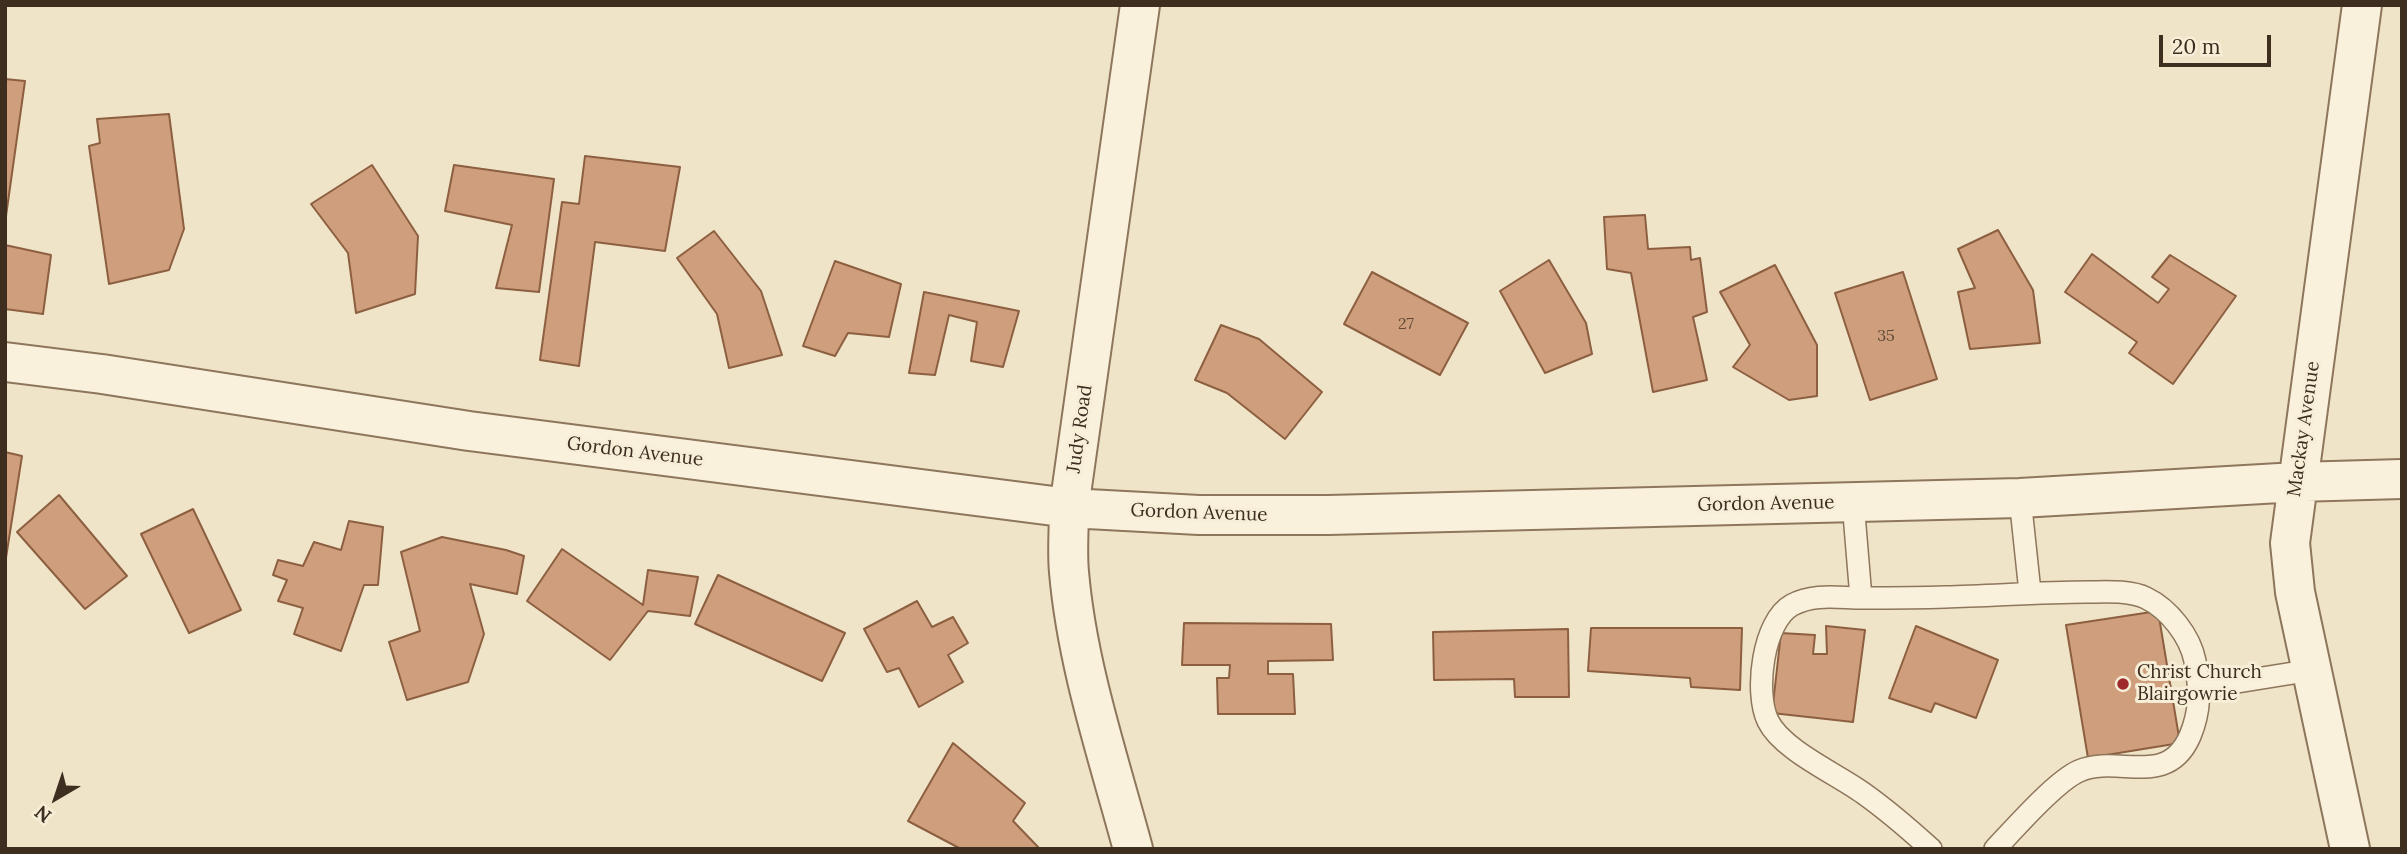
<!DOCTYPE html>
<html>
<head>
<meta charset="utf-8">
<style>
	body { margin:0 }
	#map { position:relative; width:2407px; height:854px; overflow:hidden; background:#f0e4c8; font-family:Lora,serif }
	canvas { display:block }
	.frame { position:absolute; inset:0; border:7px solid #3d2e20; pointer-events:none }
	.north { position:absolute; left:21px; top:763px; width:70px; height:70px; -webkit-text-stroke:5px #f7eed8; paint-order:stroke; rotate:219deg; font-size:19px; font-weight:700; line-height:28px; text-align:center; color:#3d2e20 }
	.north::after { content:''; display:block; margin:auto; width:24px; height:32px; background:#3d2e20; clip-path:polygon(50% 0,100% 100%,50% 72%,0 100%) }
	.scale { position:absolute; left:2159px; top:35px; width:112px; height:32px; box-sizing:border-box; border:4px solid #3d2e20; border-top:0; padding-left:9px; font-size:21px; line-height:24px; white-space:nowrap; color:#3d2e20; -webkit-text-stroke:5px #f7eed8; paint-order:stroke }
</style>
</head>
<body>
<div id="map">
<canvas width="2407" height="854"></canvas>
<div class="frame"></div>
<div class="north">N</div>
<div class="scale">20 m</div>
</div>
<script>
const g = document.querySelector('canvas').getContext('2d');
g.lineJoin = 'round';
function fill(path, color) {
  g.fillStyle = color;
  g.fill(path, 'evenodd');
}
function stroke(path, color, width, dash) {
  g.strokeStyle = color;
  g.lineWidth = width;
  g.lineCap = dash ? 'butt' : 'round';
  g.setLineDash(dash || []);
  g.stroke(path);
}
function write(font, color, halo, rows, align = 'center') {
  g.font = font + ' Lora,serif';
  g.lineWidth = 6;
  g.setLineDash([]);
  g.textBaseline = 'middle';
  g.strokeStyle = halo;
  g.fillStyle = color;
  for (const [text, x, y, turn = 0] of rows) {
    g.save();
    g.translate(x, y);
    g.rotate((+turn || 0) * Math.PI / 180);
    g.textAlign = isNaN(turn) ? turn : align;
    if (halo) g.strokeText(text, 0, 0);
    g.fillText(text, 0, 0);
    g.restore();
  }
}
const building = new Path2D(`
	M5 79 25 81 5 223Z
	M169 114 184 229 169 270 109 284 89 146 100 143 97 119Z
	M585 156 680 167 665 251 595 242 579 366 540 360 562 202 579 204Z
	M372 165 418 236 415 294 356 313 348 253 311 204Z
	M454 165 554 179 539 292 496 288 512 225 445 211Z
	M1645 215 1648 249 1690 247 1691 260 1700 258 1707 312 1693 317 1707 380 1653 392 1631 273 1607 269 1604 217Z
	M1998 230 2033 290 2040 343 1970 349 1958 292 1975 288 1958 249Z
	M714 231 761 291 782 355 729 368 717 314 677 258Z
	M5 245 51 255 43 314 5 309Z
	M2092 254 2158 303 2169 289 2152 277 2170 255 2236 296 2173 384 2129 353 2137 342 2065 292Z
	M1549 260 1586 323 1592 354 1545 373 1500 291Z
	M835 261 901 284 889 337 848 333 835 356 803 346Z
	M1775 265 1817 345V396L1789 400 1733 367 1750 345 1720 292Z
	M1372 272 1468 323 1440 375 1344 324Z
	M1903 272 1937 379 1870 400 1835 293Z
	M924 292 1019 311 1003 367 971 361 977 322 949 315 935 375 909 373Z
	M1221 325 1259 339 1322 392 1285 439 1227 393 1195 380Z
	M5 452 22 456 5 564Z
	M59 495 127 576 85 609 17 532Z
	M193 509 241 610 189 633 141 534Z
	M349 521 383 527 378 585H364L341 651 294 634 303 608 278 601 287 580 273 575 278 560 303 566 314 542 341 550Z
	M442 537 506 550 524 556 517 594 470 584 484 634 468 682 407 700 389 642 420 631 401 552Z
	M562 549 643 605 648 570 698 577 690 616 648 611 610 660 527 601Z
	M718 575 845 633 822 681 695 624Z
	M917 601 932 627 953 617 968 643 948 655 963 682 919 707 899 668 887 672 864 629Z
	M2158 611 2180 743 2088 758 2066 625Z
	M1184 623 1331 624 1333 660 1268 661V674H1293L1295 714H1218L1217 678H1229L1230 665H1182Z
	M1826 626 1865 630 1853 722 1772 713 1781 633 1815 635 1813 654H1827Z
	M1916 626 1998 660 1976 718 1935 703 1931 712 1889 698Z
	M1591 628H1742L1740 690 1691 687 1690 678 1588 671Z
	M1568 629 1569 697H1515L1514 679 1434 680 1433 632Z
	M953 743 1025 803 1013 821 1040 849H961L908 821Z`);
const service = new Path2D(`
	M2020 498 2030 592
	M1853 502 1861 598
	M2200 688 2312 670
	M1931 849C1909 829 1887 810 1863 793 1837 774 1782 750 1768 721 1754 692 1763 621 1792 605 1814 593 1839 598 1862 598 1890 598 1917 598 1945 597 1992 596 2039 592 2087 592 2105 592 2129 590 2146 598 2169 609 2190 636 2195 661 2200 688 2201 710 2190 736 2167 789 2118 754 2079 771 2056 781 2014 829 1995 849`);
const minor = new Path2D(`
	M5 362 102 374 469 431 1069 508 1199 515H1328L2020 498 2297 482 2402 479
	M1133 849C1109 759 1077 666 1069 572 1067 551 1069 529 1069 508L1140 5
	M2350 849 2295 592 2290 543 2362 5`);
const markers = [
	[2123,684,7,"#9e2a2b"]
];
const numberNames = [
	["27",1406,324],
	["35",1886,336]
];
const streetNames = [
	["Judy Road",1080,429,-82],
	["Mackay Avenue",2304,429,-82],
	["Gordon Avenue",635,452,7],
	["Gordon Avenue",1766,504,-1],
	["Gordon Avenue",1199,513,2]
];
const poiNames = [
	["Christ Church",2137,673],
	["Blairgowrie",2137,695]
];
fill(building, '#cf9f7d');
stroke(building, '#8d5f41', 2);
stroke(service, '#8d765c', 24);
stroke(minor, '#8d765c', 42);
stroke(service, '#faf1dc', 21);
stroke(minor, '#faf1dc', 38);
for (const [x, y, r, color] of markers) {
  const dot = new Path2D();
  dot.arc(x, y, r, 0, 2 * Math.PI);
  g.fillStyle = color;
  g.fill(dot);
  stroke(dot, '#f7eed8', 2.5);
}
write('16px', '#624a37', null, numberNames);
write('19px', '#3d2e20', '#f7eed8', streetNames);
write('19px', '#3d2e20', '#f7eed8', poiNames, 'left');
</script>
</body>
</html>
